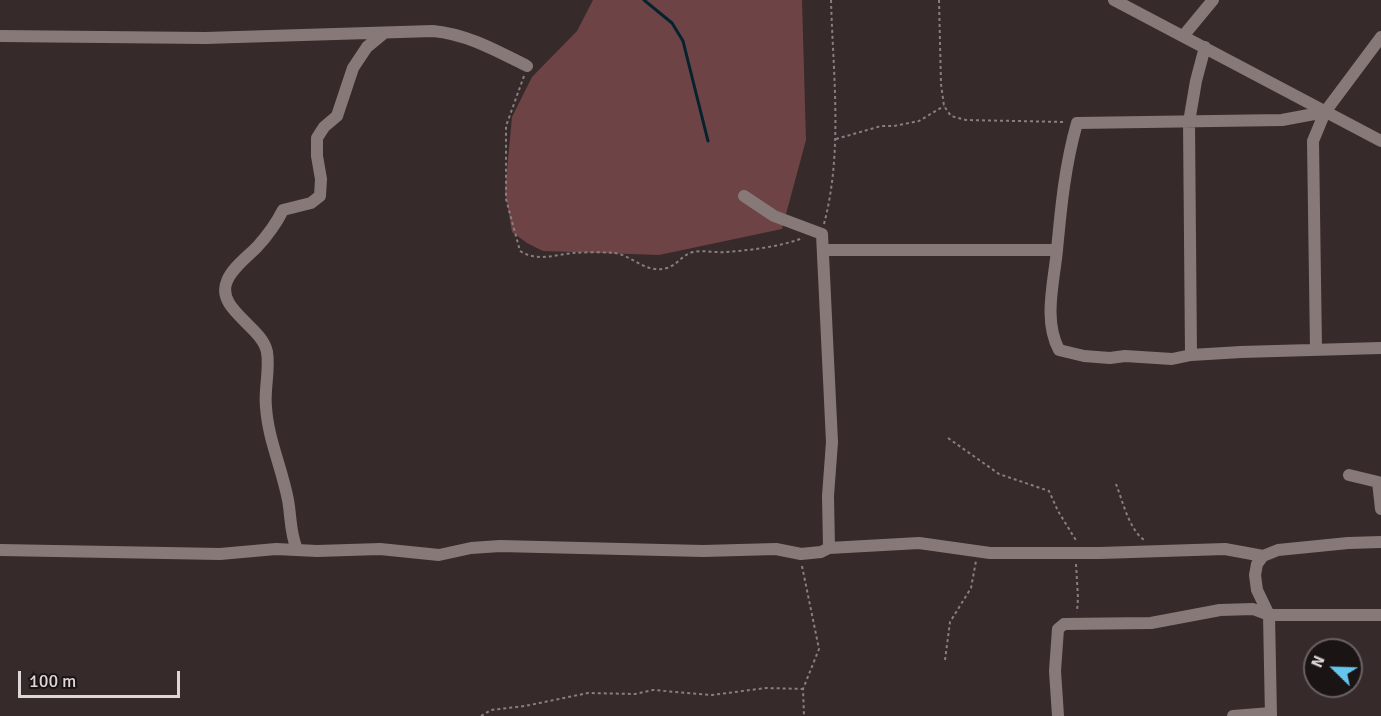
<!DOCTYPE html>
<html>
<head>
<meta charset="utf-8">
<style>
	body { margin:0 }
	#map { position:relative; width:1381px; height:716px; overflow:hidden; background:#372a2b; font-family:Signika,sans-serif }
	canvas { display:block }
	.north { position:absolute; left:1303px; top:638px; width:60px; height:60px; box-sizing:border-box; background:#1a1415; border:2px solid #696262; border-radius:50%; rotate:293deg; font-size:16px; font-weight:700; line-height:24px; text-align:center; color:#dfd6d6 }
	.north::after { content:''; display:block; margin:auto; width:21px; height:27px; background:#64c5ee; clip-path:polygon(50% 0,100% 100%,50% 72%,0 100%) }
	.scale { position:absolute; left:18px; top:671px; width:162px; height:27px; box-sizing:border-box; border:3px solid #dfd6d6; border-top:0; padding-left:8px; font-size:18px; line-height:21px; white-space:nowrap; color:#dfd6d6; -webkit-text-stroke:4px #1a1415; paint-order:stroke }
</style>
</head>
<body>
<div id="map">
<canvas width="1381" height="716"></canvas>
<div class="north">N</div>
<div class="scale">100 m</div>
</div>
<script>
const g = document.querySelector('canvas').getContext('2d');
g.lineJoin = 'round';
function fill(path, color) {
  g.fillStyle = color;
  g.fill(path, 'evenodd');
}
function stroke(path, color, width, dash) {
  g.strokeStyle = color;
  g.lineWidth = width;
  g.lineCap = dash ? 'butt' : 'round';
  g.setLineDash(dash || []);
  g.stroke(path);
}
const green = new Path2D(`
	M593 0H802L806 140 782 229 659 255 543 251 527 243 512 232 505 191 512 117 532 77 577 31Z`);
const stream = new Path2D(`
	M644 0 672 23 683 41 708 141`);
const path = new Path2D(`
	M939 0 941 84 944 106 951 116 966 120 1065 122
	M524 76 506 126V199L520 251C537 262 554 255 573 253 586 252 602 252 615 253 633 256 646 274 667 268 678 265 682 254 694 252 704 250 716 253 726 252 752 250 779 247 803 238
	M836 139 881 126H894L919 121 944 106
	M824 224C843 152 833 74 831 0
	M948 438 999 474 1049 491 1058 511 1077 542
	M1116 484C1123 502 1129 529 1144 540
	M1076 564 1078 598 1077 612
	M802 566 819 649 803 689 804 716
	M945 660 950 622 971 588 976 561
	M481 716 491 710 525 706 588 693 635 694 653 690 712 695 766 688 803 689`);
const minor = new Path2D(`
	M1114 0 1381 141
	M1184 35 1213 0
	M0 36 205 38 433 31C467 34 497 51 527 66
	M1325 112 1282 120 1077 123C1065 165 1061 207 1057 250 1054 282 1043 320 1059 350L1084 356 1110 358 1125 356 1172 359 1191 355 1241 352 1381 348
	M744 196 774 216 822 234 832 442 828 496 829 548
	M823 250H1057
	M1316 349 1313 141 1325 112 1381 37
	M1191 355 1189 122 1196 81 1205 47
	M1349 475 1378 482 1381 509
	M297 549C290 534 291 516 288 500 282 468 268 439 266 407 264 389 270 371 267 352 262 326 215 309 227 281 232 268 247 257 257 247 268 235 276 224 283 210L311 203 320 196 321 179 317 156V138L324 127 337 116 353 68 367 47 384 33
	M0 550 220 554 276 549 317 551 380 549 439 555 471 548 500 546 703 551 776 549 801 554 821 552 829 548 919 543 990 553H1100L1225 549 1263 556 1278 550 1348 543 1381 542
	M1263 556 1257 564 1255 575 1257 590 1269 615 1271 716
	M1058 716 1055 671 1058 629 1064 624 1151 623 1220 610 1253 609 1269 615H1381
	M1233 716 1271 713`);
fill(green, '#6d4345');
stroke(stream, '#05222e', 3);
stroke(path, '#8a7f80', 2, [3, 3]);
stroke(minor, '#887979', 12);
</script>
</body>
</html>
